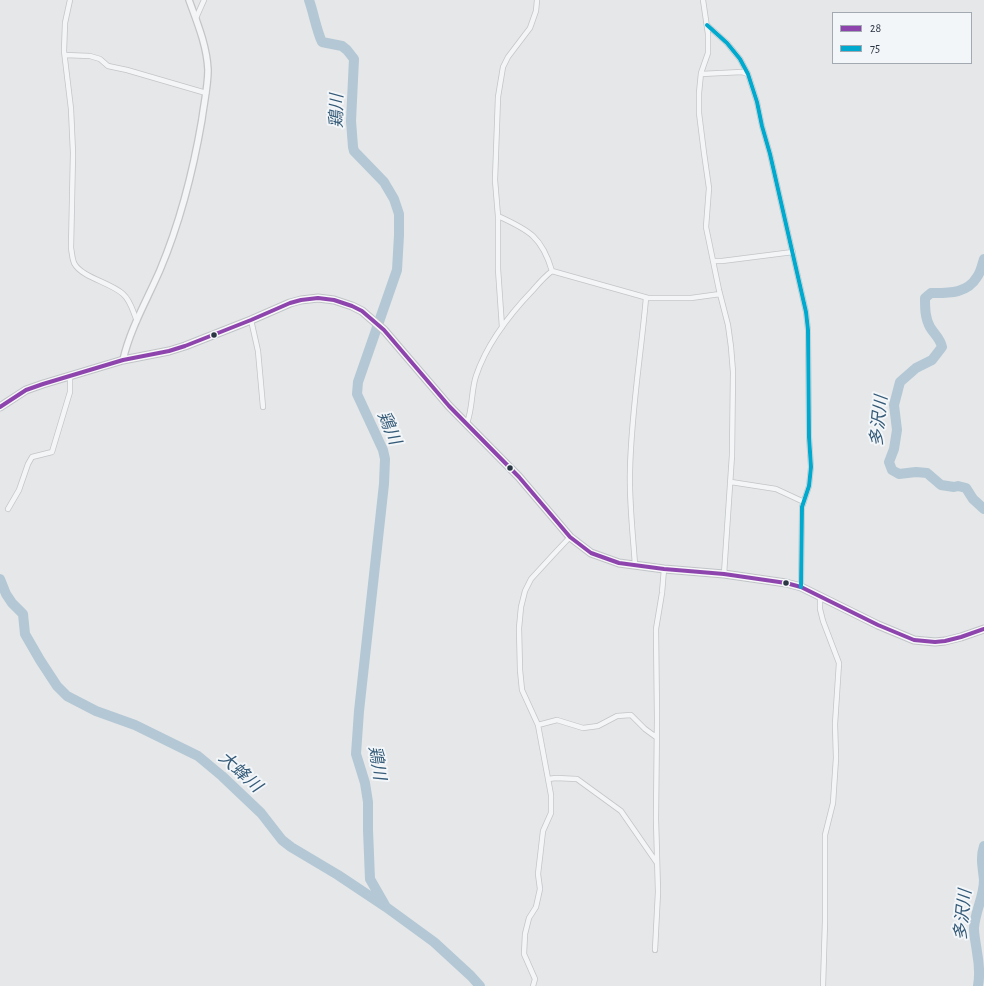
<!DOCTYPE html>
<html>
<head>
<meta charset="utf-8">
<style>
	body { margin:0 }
	#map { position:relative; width:984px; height:986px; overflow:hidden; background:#e5e7e9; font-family:"Alegreya Sans",sans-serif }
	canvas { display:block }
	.legend { position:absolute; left:832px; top:12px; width:140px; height:52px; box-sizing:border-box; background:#f3f6f8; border:1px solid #a3a9b0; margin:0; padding:5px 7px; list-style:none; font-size:12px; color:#2b3644 }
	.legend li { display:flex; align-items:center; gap:8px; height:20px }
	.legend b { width:20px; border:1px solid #a3a9b0 }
</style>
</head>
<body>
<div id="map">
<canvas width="984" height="986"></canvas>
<ul class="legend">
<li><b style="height:5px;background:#8e44ad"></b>28</li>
<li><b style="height:5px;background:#00a9ce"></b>75</li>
</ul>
</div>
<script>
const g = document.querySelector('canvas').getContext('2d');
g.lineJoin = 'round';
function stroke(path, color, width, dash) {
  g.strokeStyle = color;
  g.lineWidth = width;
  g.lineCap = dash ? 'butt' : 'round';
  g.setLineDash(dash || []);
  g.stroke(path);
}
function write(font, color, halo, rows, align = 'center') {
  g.font = font + ' "Alegreya Sans","Noto Sans JP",sans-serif';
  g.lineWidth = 4;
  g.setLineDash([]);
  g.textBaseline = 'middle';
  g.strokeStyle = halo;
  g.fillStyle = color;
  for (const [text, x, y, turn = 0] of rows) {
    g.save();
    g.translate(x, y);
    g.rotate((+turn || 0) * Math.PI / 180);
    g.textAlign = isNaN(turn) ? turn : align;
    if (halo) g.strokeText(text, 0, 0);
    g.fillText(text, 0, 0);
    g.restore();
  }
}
const river = new Path2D(`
	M309 0C314 14 316 29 322 42L342 46 347 50 354 59 351 121 353 147 354 151 384 182 394 199 399 214V235L397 270 358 382 357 394 383 450 385 459 384 484 359 711 356 754 365 783 368 802V830L370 879 386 907
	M984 259C982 265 981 272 977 277 967 294 948 293 931 293L925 298C925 308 925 318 930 327 934 334 940 338 942 347L932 360 916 368 900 382 894 405 897 430 894 449 889 462 892 470 899 474 916 472 927 473 941 485 954 487 958 486 966 488 973 499 984 509
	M0 579 6 594 12 603 23 614 25 634 40 660 57 686 67 696 96 711 135 725 198 756 222 776 261 813 282 840 291 847 338 875 386 907 434 942 471 976 480 986
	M978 986C980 975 979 963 977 952 976 944 974 936 974 928 975 911 984 897 984 880 983 868 980 858 984 846`);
const minor = new Path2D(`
	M70 0 65 23 64 51 71 109 73 153 71 248C72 253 72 258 74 263 82 278 110 282 123 294 131 301 133 312 137 321
	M703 0 708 34V53L701 73 699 93V113L704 153 709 188 706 227 719 290 728 325 731 347 733 372 732 455 724 574
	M196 18 204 0
	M707 25 727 43 740 59 748 74 757 102 762 126 770 154 806 312 808 330 809 437 811 467 809 486 802 507 801 587
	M65 55 90 56 100 59 108 66 127 70 206 93
	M701 74 742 72 748 74
	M498 216C529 230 542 237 552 271
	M714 261H722L793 252
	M552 271 648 298H691L720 294
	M251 320 258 351 263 407
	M502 327 498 269V216L495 180 498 97 503 67 508 57 530 28 536 11 537 0
	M467 423C473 407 471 391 476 376 487 343 509 315 533 290 539 283 545 276 552 271
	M731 482 776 489 804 502
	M8 509 19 490 28 464 32 457 52 452 70 392V376
	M635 565C633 534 629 502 630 471 631 413 641 355 646 298
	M820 597V609L823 621 839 663 835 724 836 758 833 803 825 835V921L823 986
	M538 725 557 720 583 728 598 726 617 716 631 715 645 729 656 737
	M548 779 556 778 577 779 621 811 657 863
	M655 950 658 892 656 819 657 718 656 629 662 593 664 569
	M533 986 535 979 524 954 525 934 529 918 536 907 540 889 538 874 540 857 543 831 551 813V795L538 725 522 690 520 670 519 628 521 607 525 591 531 579 553 555 570 537`);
const tertiary = new Path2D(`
	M123 360C130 329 147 300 160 270 181 220 193 172 202 119 204 103 208 86 208 70 207 46 197 22 189 0`);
const primary = new Path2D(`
	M0 407 26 390 43 384 123 360 169 351 185 346 251 320 290 303 301 300 318 298 334 300 352 306 362 311 384 330 449 406 519 477 570 537 591 553 619 563 664 569 724 574 786 583 801 587 878 625 914 640 935 642 945 641 961 637 984 629`);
const bus1 = new Path2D(`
	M0 407 26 390 43 384 123 360 169 351 185 346 251 320 290 303 301 300 318 298 334 300 352 306 362 311 384 330 449 406 519 477 570 537 591 553 619 563 664 569 724 574 786 583 801 587 878 625 914 640 935 642 945 641 961 637 984 629`);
const bus2 = new Path2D(`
	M707 25 727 43 740 59 748 74 757 102 762 126 770 154 806 312 808 330 809 437 811 467 809 486 802 507 801 587`);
const markers = [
	[214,335,3.5,"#2b3644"],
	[510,468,3.5,"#2b3644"],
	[786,583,3.5,"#2b3644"]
];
const waterNames = [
	["鶏川",337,111,-89],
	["多沢川",879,421,-84],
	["鶏川",389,428,67],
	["鶏川",377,763,81],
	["大蜂川",240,772,42],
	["多沢川",963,915,-84]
];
stroke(river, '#b3c7d4', 10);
stroke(minor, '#c3c5c7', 6);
stroke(tertiary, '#c3c5c7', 8);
stroke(primary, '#c1c4c7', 9);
stroke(minor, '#f4f5f6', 4.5);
stroke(tertiary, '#f4f5f6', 5.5);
stroke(primary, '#f7f8f8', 7);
stroke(bus1, '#8e44ad', 4);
stroke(bus2, '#00a9ce', 4);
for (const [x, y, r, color] of markers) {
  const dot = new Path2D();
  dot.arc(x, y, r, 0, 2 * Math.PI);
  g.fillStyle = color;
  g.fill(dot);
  stroke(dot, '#f3f6f8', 1.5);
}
write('italic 17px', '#345a78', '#f3f6f8', waterNames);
</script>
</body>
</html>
